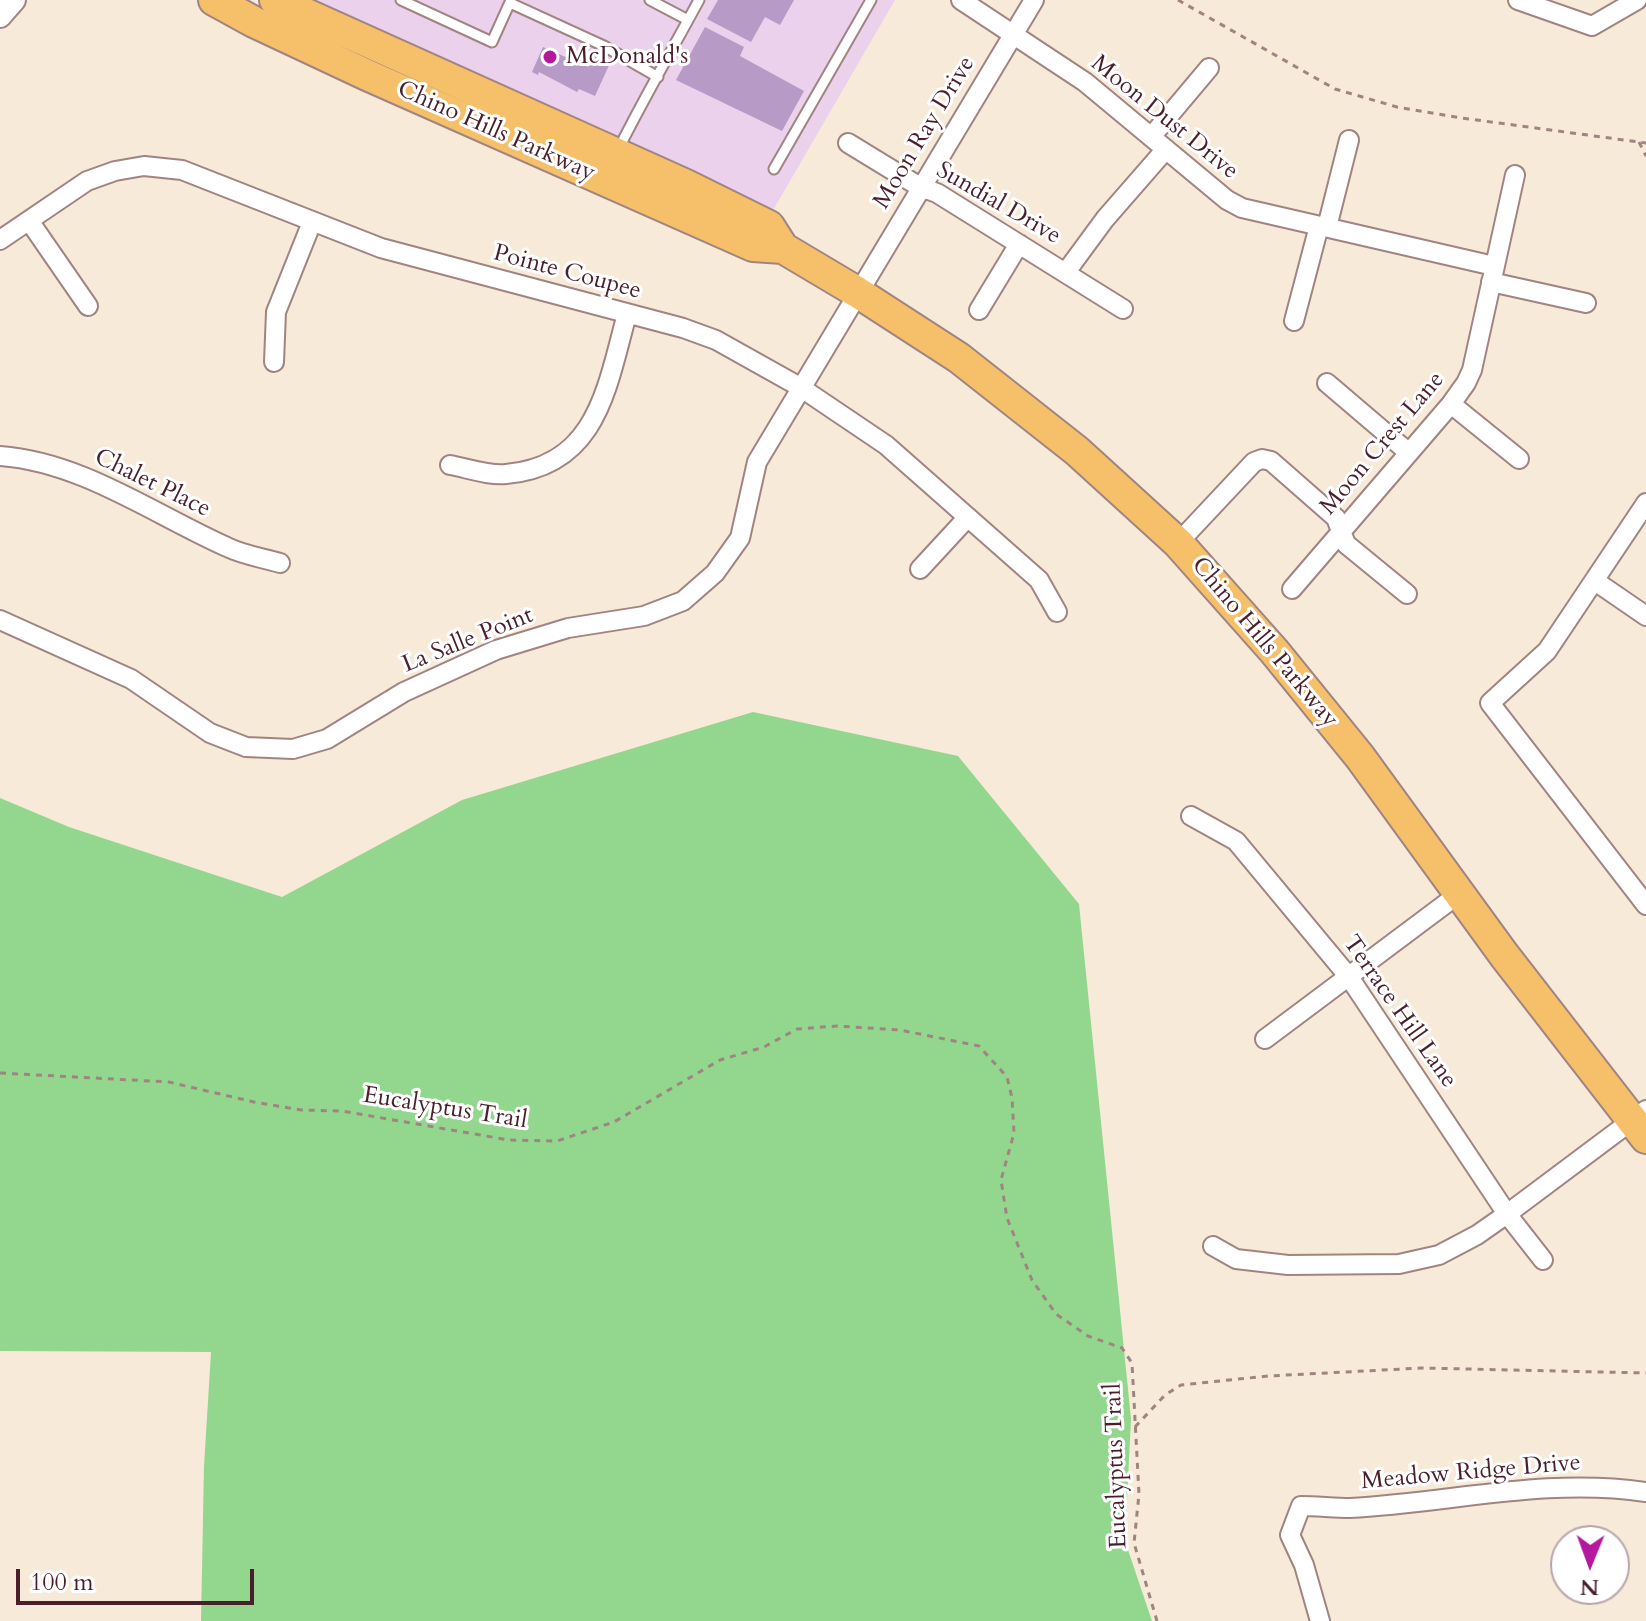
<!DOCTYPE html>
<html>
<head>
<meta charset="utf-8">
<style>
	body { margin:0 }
	#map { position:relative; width:1646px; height:1621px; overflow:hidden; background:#f7ead8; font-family:Cardo,serif }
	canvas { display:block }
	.north { position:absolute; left:1550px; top:1525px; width:80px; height:80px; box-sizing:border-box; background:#fff; border:2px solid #b7a5aa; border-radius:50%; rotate:181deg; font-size:22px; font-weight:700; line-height:32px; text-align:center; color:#4a1f2b }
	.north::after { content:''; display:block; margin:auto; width:28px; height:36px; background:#b5179e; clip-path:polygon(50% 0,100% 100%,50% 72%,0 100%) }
	.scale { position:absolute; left:16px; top:1569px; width:238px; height:36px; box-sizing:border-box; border:4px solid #4a1f2b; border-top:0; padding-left:10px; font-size:24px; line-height:28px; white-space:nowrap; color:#4a1f2b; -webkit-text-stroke:6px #fff; paint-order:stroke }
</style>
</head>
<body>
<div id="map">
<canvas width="1646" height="1621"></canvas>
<div class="north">N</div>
<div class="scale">100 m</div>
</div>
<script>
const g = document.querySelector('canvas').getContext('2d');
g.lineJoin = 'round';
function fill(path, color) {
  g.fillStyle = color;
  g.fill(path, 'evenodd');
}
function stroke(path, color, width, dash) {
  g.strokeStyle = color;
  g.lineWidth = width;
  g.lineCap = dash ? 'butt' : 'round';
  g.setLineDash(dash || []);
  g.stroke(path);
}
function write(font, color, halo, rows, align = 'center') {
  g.font = font + ' Cardo,serif';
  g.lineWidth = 6;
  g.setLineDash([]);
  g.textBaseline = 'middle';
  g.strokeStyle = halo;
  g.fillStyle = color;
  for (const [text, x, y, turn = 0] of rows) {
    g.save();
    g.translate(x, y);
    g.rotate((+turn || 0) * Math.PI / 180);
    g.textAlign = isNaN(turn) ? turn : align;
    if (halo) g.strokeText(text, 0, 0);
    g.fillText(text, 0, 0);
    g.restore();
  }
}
const built = new Path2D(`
	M313 0H895L772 212 601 128Z`);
const green = new Path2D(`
	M753 712 958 756 1079 904 1131 1419 1125 1541 1152 1621H201L204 1466 211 1352 0 1351V798L69 827 282 897 462 800Z`);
const building = new Path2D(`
	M718 0H794L780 25 765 17 751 42 707 19Z
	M705 27 744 47 740 56 804 91 782 131 676 80Z
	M543 47 588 67 594 54 611 61 595 96 579 89 577 92 539 72 538 75 532 72Z`);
const path = new Path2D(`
	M1178 0 1335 89 1397 107 1462 118 1646 143
	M1639 142 1646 156
	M0 1073 169 1082 254 1102 301 1110 342 1111 509 1140 557 1141 614 1122 720 1060 764 1047 797 1029 837 1026 900 1030 979 1046 1007 1077 1012 1098 1014 1133 1001 1180 1007 1218 1032 1280 1056 1314 1088 1336 1122 1348 1132 1363 1139 1494 1134 1543 1157 1621
	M1135 1427 1165 1395 1181 1385 1268 1376 1422 1368 1646 1373`);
const service = new Path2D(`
	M401 0 492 42 511 0
	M650 0 688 20
	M510 3 604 46 658 77
	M619 148C644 98 672 50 699 0
	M774 169 871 0`);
const minor = new Path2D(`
	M961 0 1085 82 1227 200 1242 208 1494 266
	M1518 0 1592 26 1637 0
	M1151 137 1209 68
	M848 143 920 187 937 193 1123 309
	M30 222 88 306
	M1327 227 1349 140
	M0 240 87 181 115 171 144 166 182 170 381 248 683 328 716 340 800 387 886 445 1039 580 1057 612
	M1066 272 1105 219 1166 149
	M1491 282 1586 303
	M979 310 1019 244
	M1294 321 1319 226
	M274 362 276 312 312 222
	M1327 383 1408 452
	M1451 404 1519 459
	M0 456C82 462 153 514 227 547 243 555 263 558 280 563
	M450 465C467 468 489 476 506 474 598 466 607 386 627 314
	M1646 503 1547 651 1490 703 1646 905
	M1178 543 1254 462 1262 459 1271 461 1336 518 1346 544 1407 594
	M920 569 968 517
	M1595 581 1646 616
	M1292 589 1451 404 1466 383 1472 370 1515 175
	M0 620 131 679 210 733 246 747 293 749 327 739 404 692 496 650 568 628 644 616 683 601 715 573 740 538 757 462 1034 0
	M1191 816 1236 841 1349 977 1507 1214 1543 1260
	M1265 1039 1460 893
	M1213 1246 1236 1259 1288 1265 1399 1264 1439 1255 1477 1235 1507 1214 1646 1110
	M1320 1621 1304 1565 1290 1535 1301 1506C1317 1506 1334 1508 1350 1508 1450 1503 1545 1477 1646 1492`);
const tertiary = new Path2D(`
	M0 16 14 0`);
const primary = new Path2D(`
	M214 0 254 22 367 75 753 246 783 248 857 292 959 358 1077 451 1178 543 1274 651 1360 757 1504 955 1646 1138
	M275 0 686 185 769 226 783 248`);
const markers = [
	[550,57,8,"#b5179e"]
];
const poiNames = [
	["McDonald's",566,57]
];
const streetNames = [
	["Moon Dust Drive",1164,118,39],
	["Chino Hills Parkway",496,132,24],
	["Moon Ray Drive",925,133,-59],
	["Sundial Drive",998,204,30],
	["Pointe Coupee",567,273,15],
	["Moon Crest Lane",1383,444,-50],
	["Chalet Place",152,484,26],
	["La Salle Point",468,641,-22],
	["Chino Hills Parkway",1264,643,50],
	["Terrace Hill Lane",1399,1012,55],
	["Eucalyptus Trail",445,1109,9],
	["Eucalyptus Trail",1117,1466,-92],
	["Meadow Ridge Drive",1471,1473,-5]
];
fill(built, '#ebd1eb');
fill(green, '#93d78f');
fill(building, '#b89ac7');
stroke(service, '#a08482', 13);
stroke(minor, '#a08482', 22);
stroke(tertiary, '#a08482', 26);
stroke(primary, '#a08482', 34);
stroke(path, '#a08482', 3, [6, 6]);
stroke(service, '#fff', 9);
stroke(minor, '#fff', 18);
stroke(tertiary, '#fff', 22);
stroke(primary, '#f6c06b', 30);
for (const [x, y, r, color] of markers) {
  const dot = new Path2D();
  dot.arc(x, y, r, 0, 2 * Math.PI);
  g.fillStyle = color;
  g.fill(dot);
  stroke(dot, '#fff', 3);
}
write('24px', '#4a1f2b', '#fff', poiNames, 'left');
write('24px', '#4a1f2b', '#fff', streetNames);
</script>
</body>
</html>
